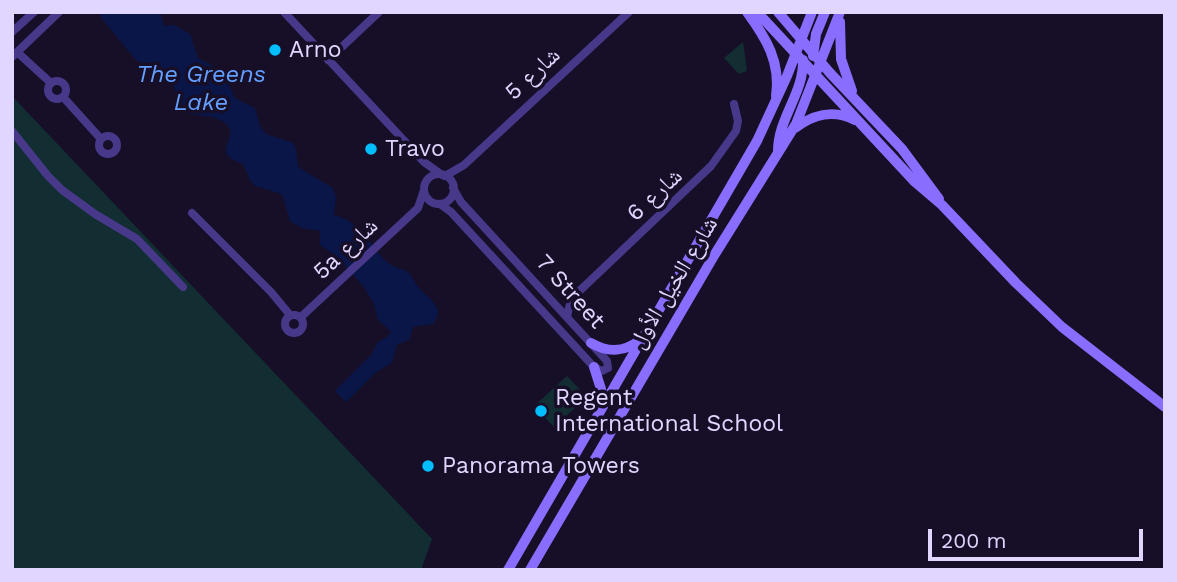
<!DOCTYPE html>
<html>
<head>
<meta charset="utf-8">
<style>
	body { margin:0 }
	#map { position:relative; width:1177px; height:582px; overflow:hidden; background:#170f28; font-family:"Work Sans",sans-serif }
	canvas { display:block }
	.frame { position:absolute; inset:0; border:14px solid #e1d6ff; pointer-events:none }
	.scale { position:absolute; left:928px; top:529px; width:215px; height:32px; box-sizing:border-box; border:4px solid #e1d6ff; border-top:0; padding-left:9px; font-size:21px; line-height:24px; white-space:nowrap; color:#e1d6ff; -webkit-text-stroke:5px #170f28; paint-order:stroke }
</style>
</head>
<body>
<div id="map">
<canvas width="1177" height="582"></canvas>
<div class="frame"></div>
<div class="scale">200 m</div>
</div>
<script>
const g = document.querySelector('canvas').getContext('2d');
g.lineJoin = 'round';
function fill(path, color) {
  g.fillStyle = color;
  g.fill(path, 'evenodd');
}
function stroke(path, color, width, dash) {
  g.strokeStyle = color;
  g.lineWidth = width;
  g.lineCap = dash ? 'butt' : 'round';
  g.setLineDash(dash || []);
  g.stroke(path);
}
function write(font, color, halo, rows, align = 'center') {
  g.font = font + ' "Work Sans","Noto Naskh Arabic",sans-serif';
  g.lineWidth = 7;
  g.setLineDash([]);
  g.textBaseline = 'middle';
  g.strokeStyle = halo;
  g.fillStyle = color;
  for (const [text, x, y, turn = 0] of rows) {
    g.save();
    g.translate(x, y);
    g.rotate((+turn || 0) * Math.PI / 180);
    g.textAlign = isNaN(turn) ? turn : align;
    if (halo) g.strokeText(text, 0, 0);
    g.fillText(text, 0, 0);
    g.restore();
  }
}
const green = new Path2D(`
	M743 42 747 71 739 74 724 58Z
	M12 96 432 539 421 570H12Z
	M567 376 587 397 554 427 534 406Z`);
const water = new Path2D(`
	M100 12H160L164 26 174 25 190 34 198 58 222 71 235 98 255 108 260 126 266 134 293 143 296 149 298 167 333 188 336 197 334 215C363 223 366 241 386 261 393 268 398 267 406 271 412 274 415 283 419 288 430 300 446 307 433 324L413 327 410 339 397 345 392 363 376 372 346 402 335 391 371 355 378 342 387 337 391 332 378 320 374 304 364 287 337 257 320 245V231L301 228 290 221 282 194 255 186 250 180 243 164C208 152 240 139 227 125 215 112 194 119 181 109L170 75 136 60 102 19Z`);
const street = new Path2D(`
	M284 12 424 162 442 175
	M12 32 34 12
	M17 52 51 83
	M12 57 59 12
	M328 60 379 12
	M48 90a9 9 0 1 1 18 0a9 9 0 1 1-18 0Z
	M64 98 101 139
	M12 131 48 176 62 190 95 214 137 239 183 287
	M99 145a9 9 0 1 1 18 0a9 9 0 1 1-18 0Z
	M424 189a15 15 0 1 1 30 0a15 15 0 1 1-30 0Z
	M445 176 464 165 629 12
	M440 204 451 212 594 367 602 371 608 368 607 361 461 202 453 188
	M192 213 271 292 290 315
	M285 324a9 9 0 1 1 18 0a9 9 0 1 1-18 0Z
	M301 317 418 208 424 190
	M567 317 571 299 711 166 736 131 738 121 734 104`);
const secondary = new Path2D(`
	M747 12C766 38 781 62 776 96
	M757 12 915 182 942 205 1016 283 1062 327 1165 407
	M778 12 830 73 902 149 939 199
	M840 22 841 59 852 91
	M813 56 816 34 825 12
	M795 128C814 114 833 109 855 120
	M778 151C778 118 804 93 803 60
	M591 343C608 353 626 352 641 339
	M594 367 601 389V408
	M508 570 757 141 787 76 812 12
	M530 570 715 254 796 124 840 12`);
const markers = [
	[275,50,7,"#02beff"],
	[371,149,7,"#02beff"],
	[541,411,7,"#02beff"],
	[428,466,7,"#02beff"]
];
const poiNames = [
	["Arno",289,50],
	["Travo",385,149],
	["Regent",555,398],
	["International School",555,424],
	["Panorama Towers",442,466]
];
const streetNames = [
	["شارع 5",533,74,-43],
	["شارع 6",655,195,-43],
	["5a شارع",346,249,-43],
	["شارع الخيل الأول",674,283,-59],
	["7 Street",570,292,48]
];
const waterNames = [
	["The Greens",201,75],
	["Lake",201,103]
];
fill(green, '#122e32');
fill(water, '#091647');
stroke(street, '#483889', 8);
stroke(secondary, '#886dff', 10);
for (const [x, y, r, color] of markers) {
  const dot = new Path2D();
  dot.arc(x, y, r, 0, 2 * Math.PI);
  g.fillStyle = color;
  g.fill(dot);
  stroke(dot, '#170f28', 2.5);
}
write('23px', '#e1d6ff', '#170f28', poiNames, 'left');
write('23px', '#e1d6ff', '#170f28', streetNames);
write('italic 24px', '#649fff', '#170f28', waterNames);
</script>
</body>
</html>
